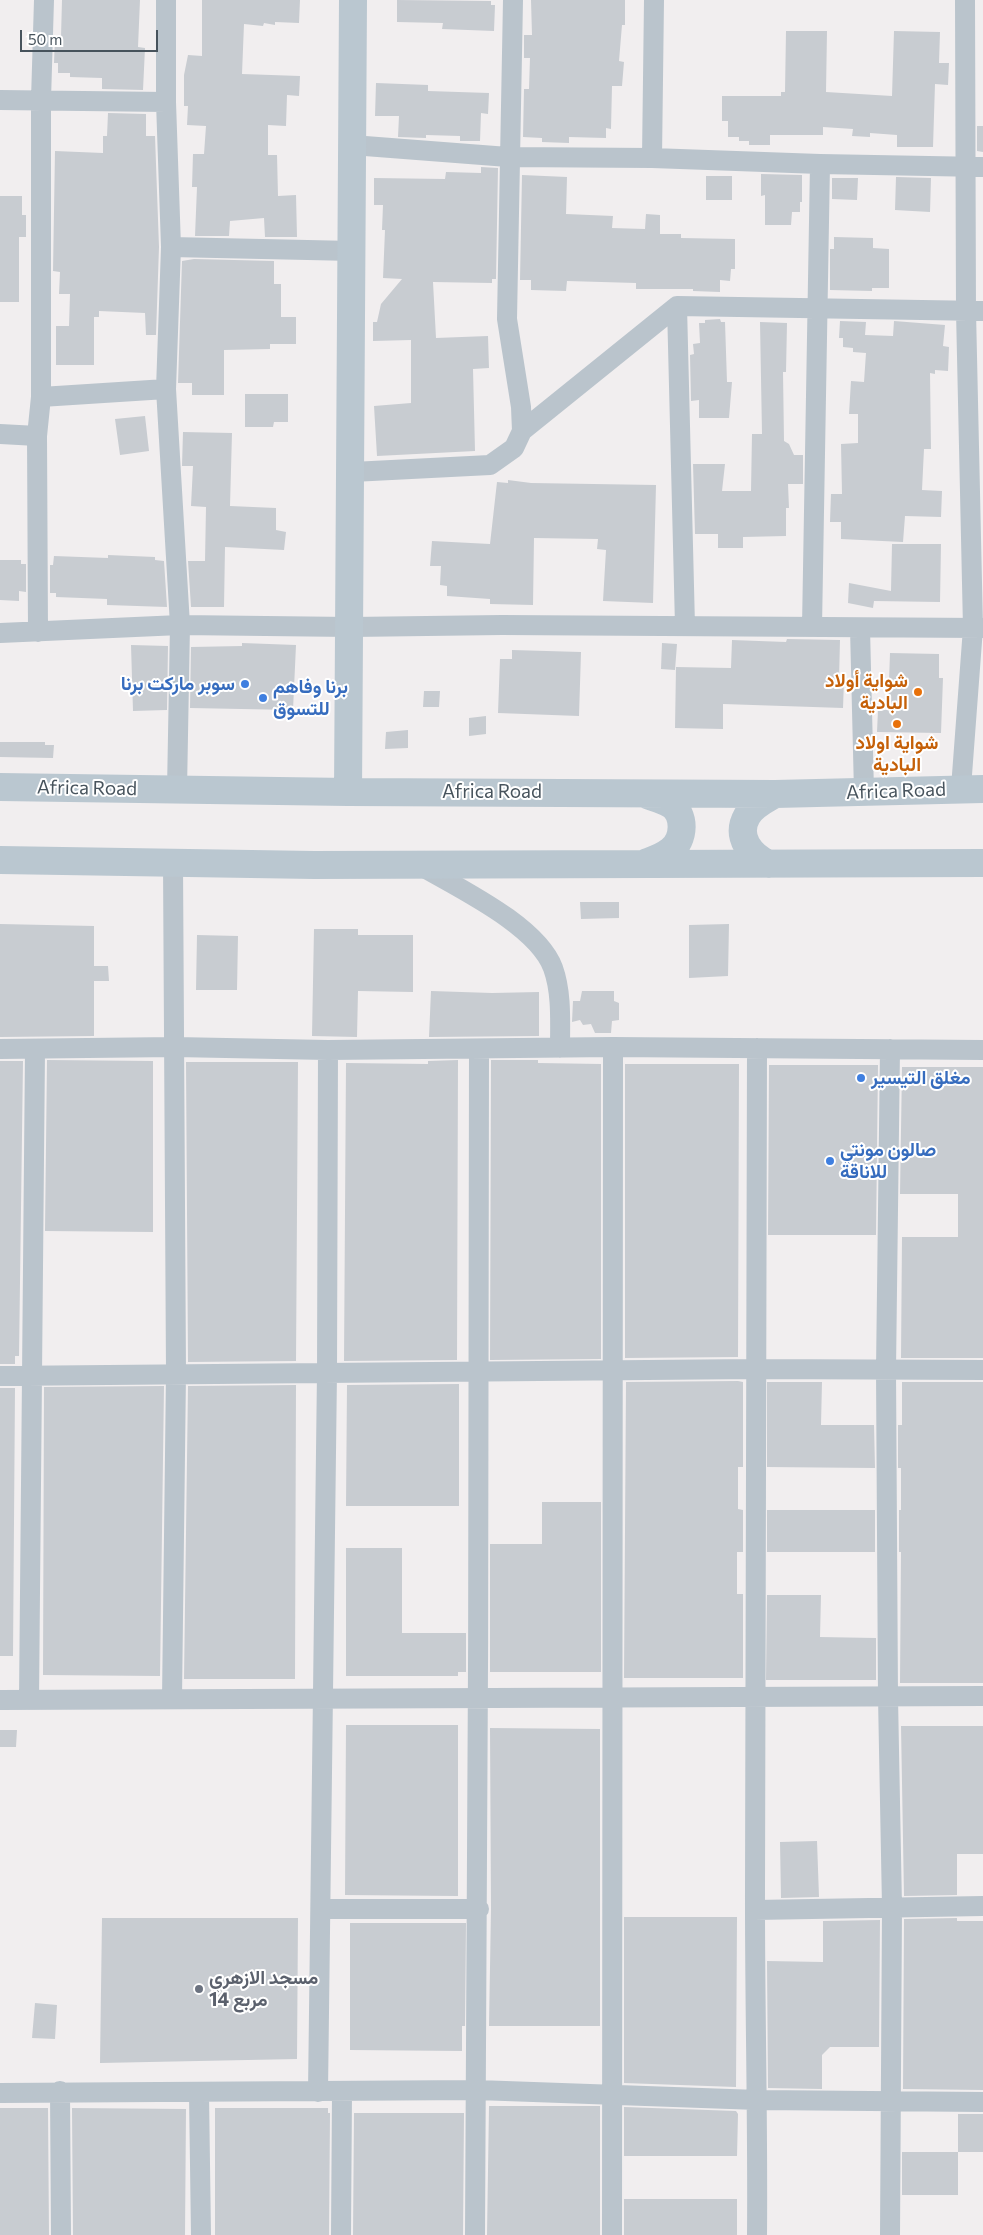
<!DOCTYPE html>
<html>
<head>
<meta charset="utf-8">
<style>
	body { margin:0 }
	#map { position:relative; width:983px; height:2235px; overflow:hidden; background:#f1eeef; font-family:Commissioner,sans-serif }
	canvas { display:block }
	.scale { position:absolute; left:20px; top:30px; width:138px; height:22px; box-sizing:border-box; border:2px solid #47535c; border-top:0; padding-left:6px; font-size:15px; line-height:18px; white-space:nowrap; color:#47535c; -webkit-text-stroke:4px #fff; paint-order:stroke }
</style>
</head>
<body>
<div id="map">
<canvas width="983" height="2235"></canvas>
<div class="scale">50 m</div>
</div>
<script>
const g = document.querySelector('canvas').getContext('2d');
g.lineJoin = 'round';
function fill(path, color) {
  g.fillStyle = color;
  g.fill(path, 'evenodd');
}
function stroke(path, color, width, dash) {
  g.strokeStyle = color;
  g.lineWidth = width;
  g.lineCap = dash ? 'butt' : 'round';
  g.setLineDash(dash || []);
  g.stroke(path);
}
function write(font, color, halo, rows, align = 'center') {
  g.font = font + ' Commissioner,Vazirmatn,sans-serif';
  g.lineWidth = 4;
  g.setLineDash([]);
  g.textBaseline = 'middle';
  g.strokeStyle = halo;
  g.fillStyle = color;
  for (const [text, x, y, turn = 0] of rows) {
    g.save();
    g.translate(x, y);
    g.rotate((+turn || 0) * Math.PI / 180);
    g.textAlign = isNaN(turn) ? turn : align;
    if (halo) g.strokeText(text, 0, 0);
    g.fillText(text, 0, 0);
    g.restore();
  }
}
const building = new Path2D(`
	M62 0H140L138 47 145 48 143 90 102 89V78L70 77V73H58V63H54L55 37H61Z
	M202 0H300L299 23 275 22V25L264 23 263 26 244 24 242 74 300 76 299 96 287 95 286 126 268 125V155H277L278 196 296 195 297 237H265L264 218 230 221 229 236H195L197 187H192L193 154H204L206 126 187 125 188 106H184V75L188 55 202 56Z
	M397 0 491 1V5H495L494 31 442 29 443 23 397 22Z
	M531 0H625V25H622L619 61 624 62 622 86H612L611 129 606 128V138L569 137V143L542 142V138L523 137 524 89H529L530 58H524V35H532Z
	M786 31H827L826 92 892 96 894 31 940 32 939 63H949L948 85 935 84 933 147H897V135L870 133V137L852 136 853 129 823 127V135H770V145H749V141H739V137H728V121H722V96H781V92H785Z
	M376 83 428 85V91L489 93 488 114 481 113 480 141H460V136L426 135V138L398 137 399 116H375Z
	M108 113 146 114V136H155L159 247 156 335H146L145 313 99 311V317H94V365H56V326H69L70 294H59L60 272 53 271 55 151 103 153V136H107Z
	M977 126H983V152L977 151Z
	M481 167 498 168 496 279H492V283L433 282 436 338 488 336 489 368 473 369 475 451 377 456 374 406 411 403V340L373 341V322H377L381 304 402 279 383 278 385 230H382L383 205H374V178L445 179 446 172 481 173Z
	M761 174 802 175V202H800V212H792L791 225H765V195L761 196Z
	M522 175 567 177 566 214 613 216 612 228 645 229 646 214 660 215V234H681V238L735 239V269H731L730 281 720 280V292L693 291V289H636V283L567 281 566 291 531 290V280H520Z
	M706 176H732V200H706Z
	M896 177 931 178 930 212 895 210Z
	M832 178H858L857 200 832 199Z
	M0 196H22V215H26V237H19V302H0Z
	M834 237 873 238V248L889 249V288H872V291L830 290V249H834Z
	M194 259 274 261V284H281V317H296V344H270V349L224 350V395H192V383H178L182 261Z
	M720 319 721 322H725L727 382H732L729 418H699V400L691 401 690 355 694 354 693 344 700 343 699 323H705V320Z
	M840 321 866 322 865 335 893 336 894 321 945 325 943 346 949 347 948 371 935 370V374L930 373 931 449H924L922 490 942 491 941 517 905 516 903 542 841 539V522H830L831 494H842L841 444 858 443V414H849L851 381 864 382 866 353 853 352V348L843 347V338H839Z
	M760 322 787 323 786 372H783L784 441 789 444 794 455H803V484H788L789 508H786V536L743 537V548H718V534H695L693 464H725L722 491H751L752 434H762Z
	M245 394H288V422H274L273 427H245Z
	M145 416 149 451 120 455 115 419Z
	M183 432 232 433 230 506 276 508V530L286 532 284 550 225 547 224 607H191L188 561H205L206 507 191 506 193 466H182Z
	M508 480 531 483 656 485 653 603 603 601 606 550 597 549 598 539 534 538 533 605 490 604V599L447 596V586L440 585 441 566H430L432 541 490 544 497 482 508 483Z
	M892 544H941L940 602 874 601 873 608 848 603 849 583 891 591Z
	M108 555 155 557V560L164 561 167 607 107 605V599L56 597V593H50V565H53L54 556 108 558Z
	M0 560H21V564H26V592L19 591V601L0 600Z
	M787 639 840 640 839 680H844L843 708 723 704V729L675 728 676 667 731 668 732 640 786 642Z
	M242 643 296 645 293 710 190 708 191 647 242 646Z
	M662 643 677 644 675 670 661 669Z
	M131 645 168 646 167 710 133 711Z
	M512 650 581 652 579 716 498 713 500 659H512Z
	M890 653 939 654V678H943L941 733 877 732 878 710H888Z
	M424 691H440L439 707H423Z
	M486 716V734L469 736V718Z
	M408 730V748L385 749 386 732Z
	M0 742H45V745H54L53 758 0 757Z
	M580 902H619V918L581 919Z
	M0 924 94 926V966H108L109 981H94V1036L0 1037Z
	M729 924 728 976 689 978V925Z
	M314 929H358V935H413V992L358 991 357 1037 312 1036Z
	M197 935 238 936 237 990H196Z
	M431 991 492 993 539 992V1036L429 1037Z
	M582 991H614V1001L619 1003V1020L612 1021 611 1033H595L591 1024 583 1025 580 1020 572 1022 573 1001H580Z
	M47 1060 153 1061V1232L45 1231Z
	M458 1060 457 1360 344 1361 346 1063 428 1064V1061Z
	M491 1060H538V1063L601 1064V1359L490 1360Z
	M0 1061H23L19 1356H15V1364H0Z
	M186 1062H298L296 1361 188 1362Z
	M625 1064H739L738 1357 625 1358Z
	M769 1065H878L876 1235H768Z
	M902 1067H983V1358H901L902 1237H958V1194H900Z
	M738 1381 743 1382V1467H738V1509L743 1510V1552H737V1594H743V1678H624L626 1382Z
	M767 1382H822L821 1425H874L875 1468 767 1467Z
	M902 1382H983V1683H900L901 1552H899V1510H901V1468H898V1425H902Z
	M459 1384V1506H346L347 1385Z
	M296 1385 295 1679H184L188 1386Z
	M164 1386 160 1676 43 1675 44 1387Z
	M0 1388H15L13 1656H0Z
	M542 1502H601V1672H490V1544H542Z
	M767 1510H875V1552H767Z
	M346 1548H402V1633H466V1672H458V1676H346Z
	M767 1595H821L820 1637 876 1638V1680H766Z
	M346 1725H458V1896L345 1895Z
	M901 1726H983V1854H957V1895L904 1896Z
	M490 1728 600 1729V2026H489L491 1909Z
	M0 1730H17L16 1747H0Z
	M817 1841 819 1897 781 1898 780 1842Z
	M624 1917H737L736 2087 624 2083Z
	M102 1918H298L297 2059 100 2063Z
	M957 1918V1921H983V2090L903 2089 904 1919Z
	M880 1920 879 2047H830L822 2055V2089L768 2088 767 1961 823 1962V1921Z
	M350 1923H466L465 2026H462V2051L350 2050Z
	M35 2003 57 2005 55 2039 32 2038Z
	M489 2106H600V2235H487Z
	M624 2107 736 2111 738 2114 737 2156H624Z
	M0 2108H48L49 2235H0Z
	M72 2108 186 2109 185 2235H73Z
	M215 2108H328V2113H330L329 2235H215Z
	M354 2113H464L463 2235H353Z
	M958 2114H983V2152H958Z
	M902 2152H958V2195H902Z
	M624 2199H737V2235H624Z`);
const street = new Path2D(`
	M166 0V102L171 247 166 389 180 625 177 790
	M0 100 166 102
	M352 145 508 157 652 158 820 164 983 167
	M652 158 654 0
	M171 247 353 251
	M677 306 685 626
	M41 397 166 389
	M522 431 677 306 983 311
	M0 434 37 436
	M352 472 490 465 514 448 522 431 521 407 507 319 513 0
	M812 627 820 164
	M860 628 864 792
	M38 632 37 436 41 397V100L44 0
	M0 633 180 625 351 627 502 625 983 628
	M961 788 973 628 966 311 965 0
	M419 865C458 888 537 925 553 968 562 993 560 1022 560 1048
	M0 1049 175 1047 328 1050 613 1047 983 1050
	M890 1049 886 1370 888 1697 892 1907 890 2235
	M0 1376 755 1369 983 1370
	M172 1699 176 1373 173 863
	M0 1700 983 1696
	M29 1700 35 1050
	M321 1909H479
	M755 1910 983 1906
	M60 2091 61 2235
	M318 2092 327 1372 328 1050
	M0 2093 477 2090 758 2100 983 2102
	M199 2093 201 2235
	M341 2235 342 2092
	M475 2235C480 1840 477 1444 479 1049
	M612 2235 613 1047
	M757 2235C758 2126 755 2016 755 1907 754 1621 755 1335 757 1048`);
const secondary = new Path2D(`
	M0 787 348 792 775 794 983 789
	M348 792 353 0
	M0 860 314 865 983 863
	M645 863C653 860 663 857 670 851 685 840 686 814 670 804 663 800 655 798 647 795
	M769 864C751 856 735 837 747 816 753 805 765 800 775 794`);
const markers = [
	[245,684,5,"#3f7fe0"],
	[918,692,5,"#e8710a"],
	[263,698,5,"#3f7fe0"],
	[897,724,5,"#e8710a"],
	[861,1078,5,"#3f7fe0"],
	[830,1161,5,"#3f7fe0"],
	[199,1989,5,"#6b7280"]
];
const foodNames = [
	["شواية أولاد",908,681],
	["البادية",908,703],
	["شواية اولاد",897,743,"center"],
	["البادية",897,765,"center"]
];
const shopNames = [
	["سوبر ماركت برنا",235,684,"right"],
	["برنا وفاهم",273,687],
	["للتسوق",273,709],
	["مغلق التيسير",871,1078],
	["صالون مونتي",840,1150],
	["للاناقة",840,1172]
];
const streetNames = [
	["Africa Road",87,788,1],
	["Africa Road",896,791,-2],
	["Africa Road",492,792]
];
const worshipNames = [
	["مسجد الازهري",209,1978],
	["مربع 14",209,2000]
];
fill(building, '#c8ccd1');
stroke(street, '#bac4cc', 20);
stroke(secondary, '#bac7d0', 28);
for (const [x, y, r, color] of markers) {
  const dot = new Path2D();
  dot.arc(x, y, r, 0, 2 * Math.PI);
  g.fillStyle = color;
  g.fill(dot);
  stroke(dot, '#fff', 2);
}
write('bold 19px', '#c56008', '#fff', foodNames, 'right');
write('bold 19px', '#366cbe', '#fff', shopNames, 'left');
write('19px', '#47535c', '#fff', streetNames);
write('bold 19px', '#5b616d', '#fff', worshipNames, 'left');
</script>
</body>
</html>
